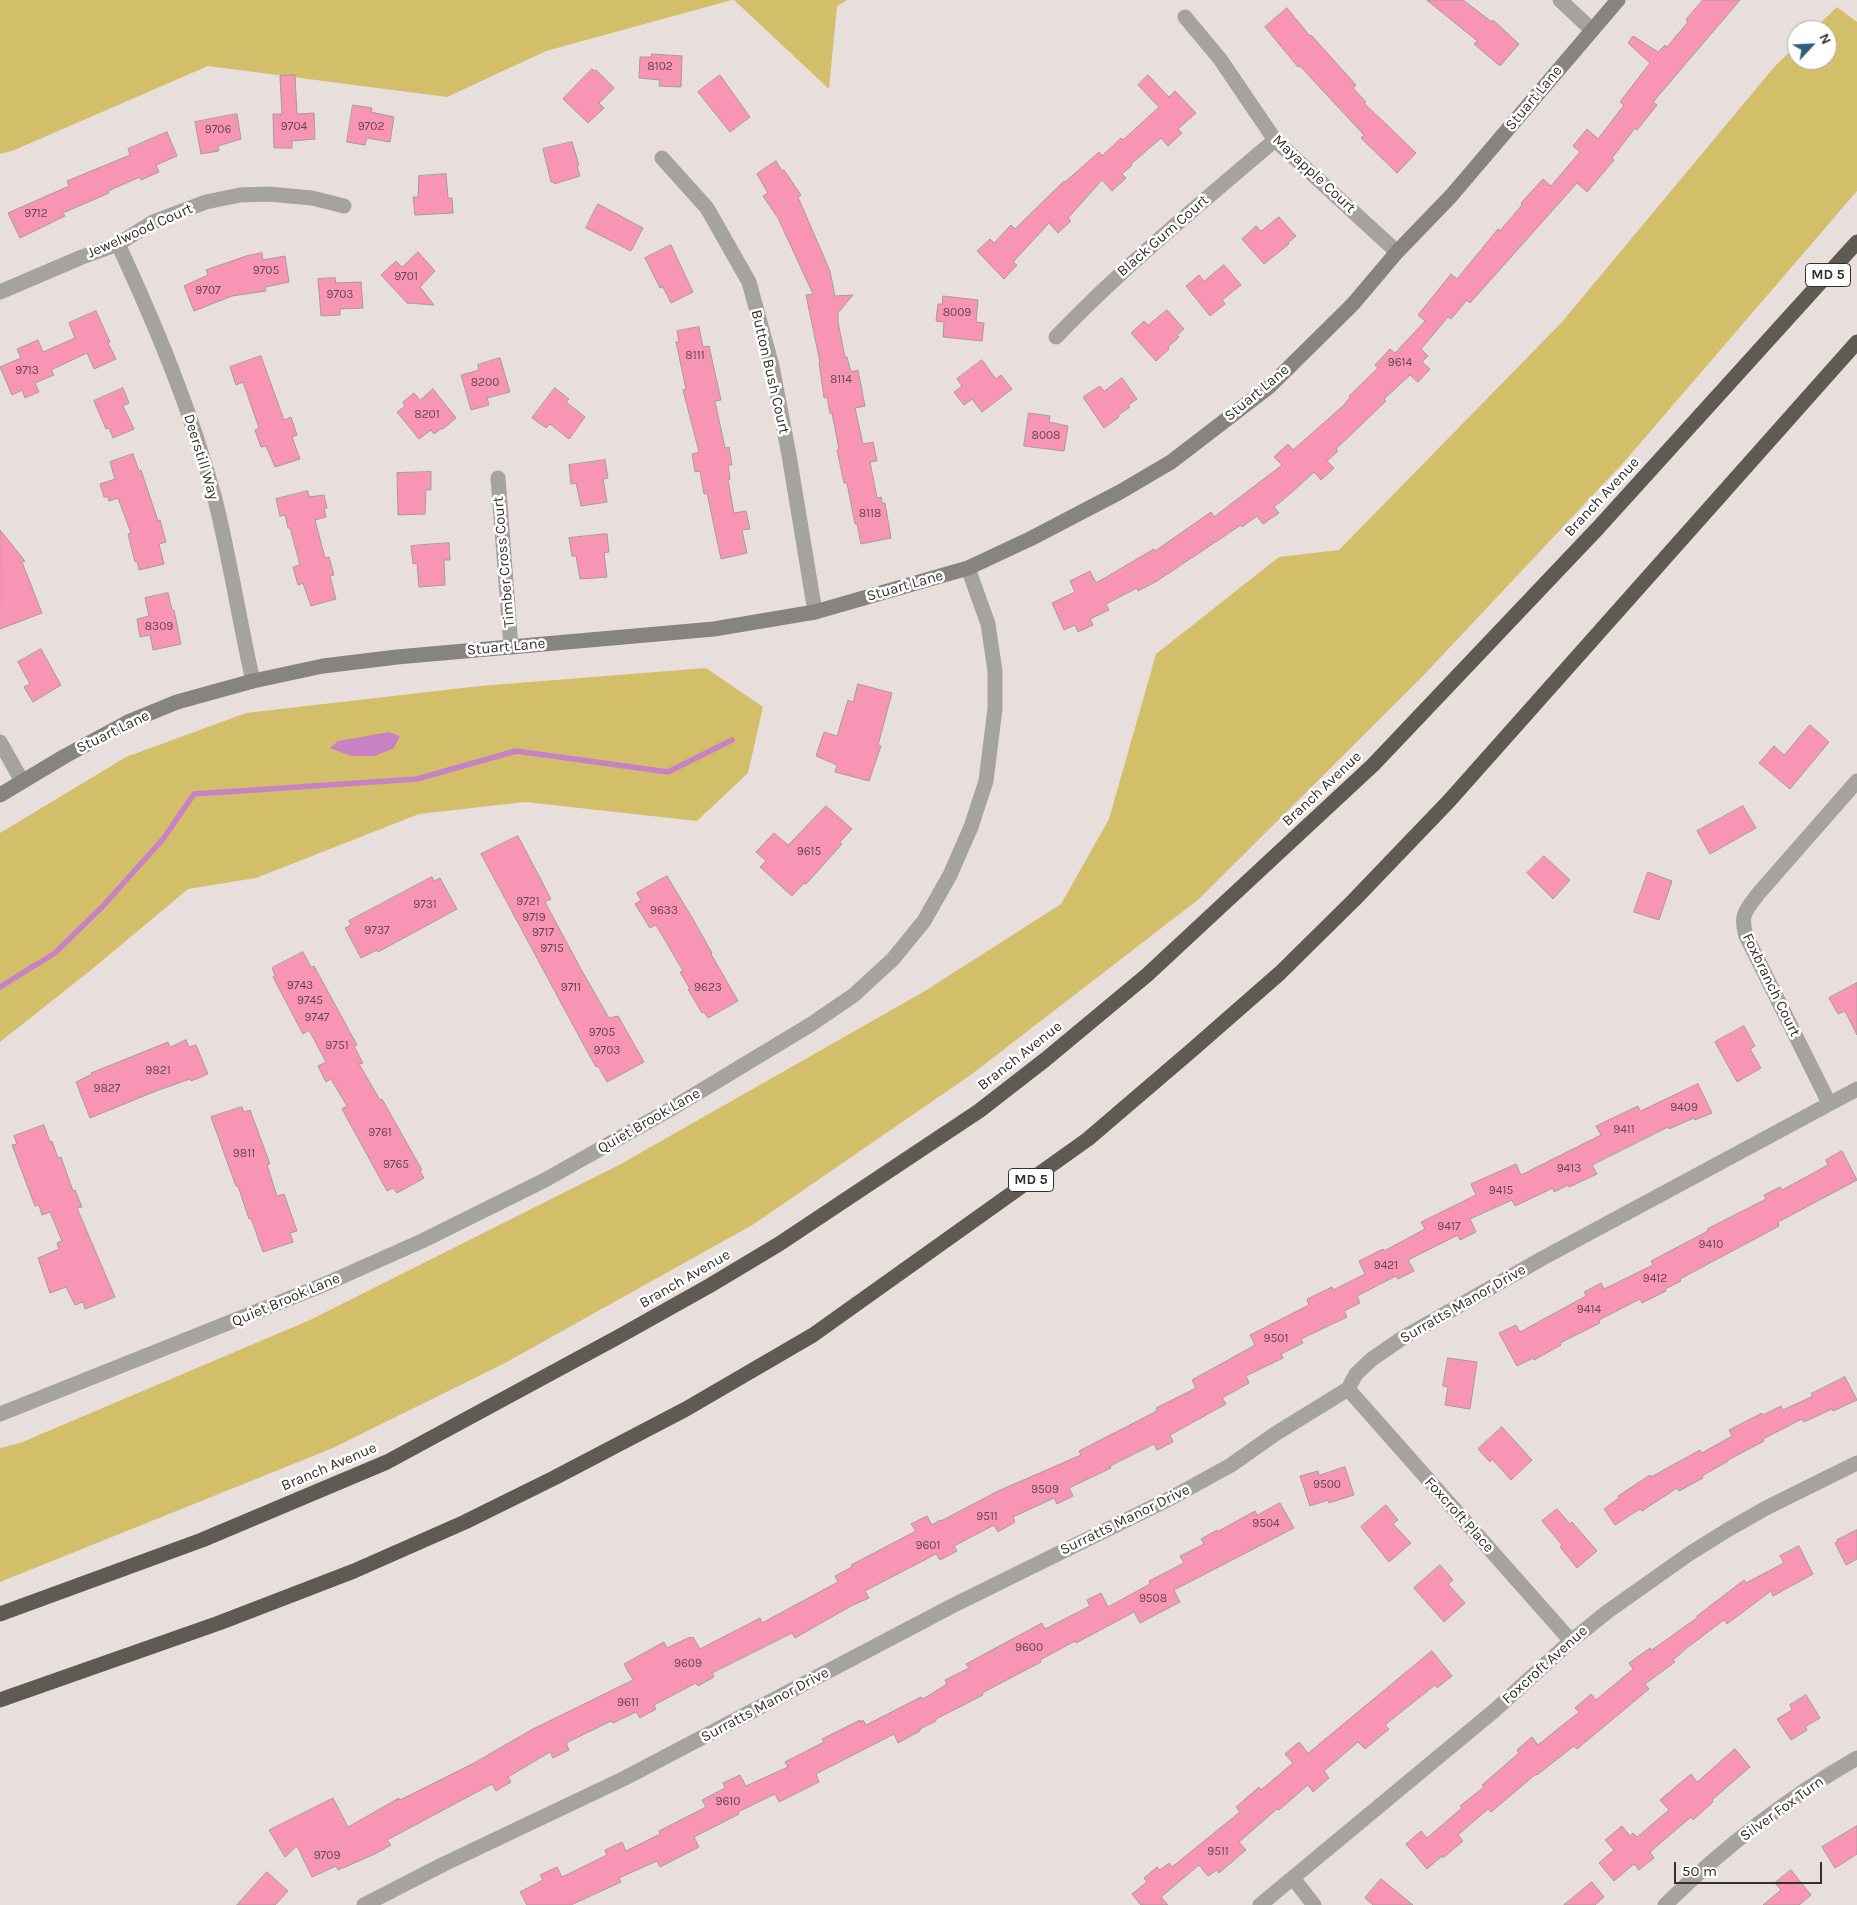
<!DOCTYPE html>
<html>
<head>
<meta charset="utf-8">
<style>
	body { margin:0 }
	#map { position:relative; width:1857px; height:1905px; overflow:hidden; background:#e8dfdd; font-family:Karla,sans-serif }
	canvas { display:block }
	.north { position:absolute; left:1787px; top:20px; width:50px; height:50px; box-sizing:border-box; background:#fff; border:1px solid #aeacac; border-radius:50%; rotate:65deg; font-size:14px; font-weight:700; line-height:20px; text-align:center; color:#34302f }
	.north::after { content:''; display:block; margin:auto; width:18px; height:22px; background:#29607b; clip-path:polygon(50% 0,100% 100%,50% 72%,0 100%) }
	.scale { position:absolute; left:1674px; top:1862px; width:148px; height:22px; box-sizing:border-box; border:2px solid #34302f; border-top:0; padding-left:6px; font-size:15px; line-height:18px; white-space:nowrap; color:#34302f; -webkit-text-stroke:4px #fff; paint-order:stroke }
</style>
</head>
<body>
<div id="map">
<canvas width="1857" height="1905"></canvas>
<div class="north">N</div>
<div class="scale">50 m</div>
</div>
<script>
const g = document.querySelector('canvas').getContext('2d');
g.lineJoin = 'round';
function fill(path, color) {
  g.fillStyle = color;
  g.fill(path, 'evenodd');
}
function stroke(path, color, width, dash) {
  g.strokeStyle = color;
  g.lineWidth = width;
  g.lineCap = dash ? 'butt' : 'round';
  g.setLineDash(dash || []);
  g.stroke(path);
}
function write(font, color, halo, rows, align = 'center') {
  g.font = font + ' Karla,sans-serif';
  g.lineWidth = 5;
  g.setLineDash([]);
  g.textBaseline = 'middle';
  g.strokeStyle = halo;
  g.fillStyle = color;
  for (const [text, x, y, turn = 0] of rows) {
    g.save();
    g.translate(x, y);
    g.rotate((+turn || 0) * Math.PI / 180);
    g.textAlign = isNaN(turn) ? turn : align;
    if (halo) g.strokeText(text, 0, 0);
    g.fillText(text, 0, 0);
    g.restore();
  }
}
const green = new Path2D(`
	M0 0H732L546 51 447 97 208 66 12 151 0 154Z
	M734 0H847L837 6 829 89Z
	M1837 7 1857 22V191L1624 462 1421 678 1199 899 972 1074 754 1224 505 1363 333 1448 0 1582V1448L20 1443 310 1320 619 1165 925 991 1061 904 1109 819 1156 654 1279 557 1339 550 1562 322 1775 66 1797 45V60H1827V30H1813Z
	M706 668 763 707 748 773 697 821 525 802 419 814 256 878 188 889 91 970 0 1042V833L126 757 246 713 480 686Z`);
const water = new Path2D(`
	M389 732 400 736 394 748 375 756H351L330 748 338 741Z`);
const stream = new Path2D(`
	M0 987 55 953 103 906 163 839 194 794 417 779 516 751 668 772 732 740`);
const building = new Path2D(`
	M1427 0H1463L1492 22 1493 20 1519 44 1500 66 1474 44 1477 41Z
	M1703 0H1740L1653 102 1657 105 1637 130 1635 128 1612 158 1614 160 1587 192 1577 183 1470 303 1467 300 1451 319 1448 317 1421 349 1428 356 1422 362 1430 369 1418 382 1410 375 1384 399 1386 401 1336 449 1338 451 1327 461 1334 468 1321 480 1314 472 1290 494 1274 507 1279 513 1263 524 1257 516 1242 527 1241 525 1157 581 1138 591 1137 588 1106 604 1109 610 1090 619 1093 625 1078 632 1075 625 1064 630 1052 603 1075 592 1070 581 1090 571 1096 583 1154 549 1155 551 1211 512 1214 517 1282 465 1274 457 1288 444 1293 450 1344 405 1350 397 1349 396 1378 368 1375 365 1390 349 1395 353 1425 321 1418 315 1451 274 1457 279 1498 229 1500 231 1522 205 1521 203 1543 179 1551 186 1580 152 1573 146 1587 129 1598 139 1624 105 1620 102 1650 63 1628 43 1633 36 1658 52 1665 45 1667 47 1688 22 1686 20Z
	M1287 8 1310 36 1311 35 1356 85 1353 88 1366 102 1364 103 1416 153 1397 173 1361 138 1364 135 1300 66 1298 67 1265 27Z
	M652 54 682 56 681 87 659 86 660 80 639 78 640 57H651Z
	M592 69 594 71 596 70 614 88 599 103 604 108 588 123 563 99Z
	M295 75 297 114 314 113 315 139 292 141V148H274L273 114H282L280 76Z
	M720 75 750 117 730 132 698 92Z
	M1148 75 1169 97 1175 91 1196 113 1178 129 1182 133 1168 146 1161 138 1131 164 1132 165 1122 174 1126 178 1112 191 1102 180 1068 218 1071 221 1058 233 1049 223 1013 262 1017 265 1004 279 977 251 990 239 994 243 1011 225 1015 229 1064 181 1065 182 1099 152 1102 156 1121 138 1123 140 1159 107 1138 85Z
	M353 105 372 108 371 112 394 117 390 142 367 138 365 145 347 142Z
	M237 114 241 139 218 146 219 151 201 154 195 122Z
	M167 132 177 156 156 165 159 172 141 180 140 177 108 191 109 193 63 213 65 216 20 238 8 213 69 186 67 181 130 155 128 149Z
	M572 142 579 165 577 166 580 176 554 184V182H551L543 149Z
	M776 161 782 171 784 170 801 195 798 197 830 271 835 296 853 295 838 313V322L845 357H847L851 372 858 370 865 406 855 408 863 444 873 442 877 461 870 462 877 498 881 497 882 503H885L891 538 861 544 857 524H855L847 483H844L837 450 839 449 832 413H830L827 397 824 398 819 362H820L806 295 813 294 778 218 763 196 768 193 757 174Z
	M446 174 448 198H452L453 213 415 215 413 197H418L419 176Z
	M598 204 643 228 631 251 586 228Z
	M1279 217 1296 236 1288 243 1289 244 1264 264 1242 239 1256 226 1261 231Z
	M671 245 693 292 671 303 663 287 660 288 645 258Z
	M418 252 435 271 420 287 434 305 407 303 381 275 396 261 402 267Z
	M262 253 263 260 285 256 289 282 265 287 266 291 232 296 194 311 184 286 208 275 206 270 246 256Z
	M1224 265 1241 285 1222 300 1225 304 1210 316 1186 286 1199 275 1204 281Z
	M335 278 336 283 361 282 363 308 340 309V315L321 316 318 279Z
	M943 296 978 300 976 322 984 323 982 341 943 337 944 322 936 321 938 304H942Z
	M1167 310 1184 329 1177 335 1179 337 1168 347 1169 349 1156 361 1131 333 1144 321 1148 325Z
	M96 311 110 342 108 343 116 359 94 369 87 353 51 370 54 375 35 383 39 392 25 398 22 390 12 395 0 367 21 358 17 349 38 340 43 352 75 338 69 323Z
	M699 327 703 347 709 346 721 400 715 401 725 448 729 447 732 465H728L730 479 728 480 734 513 746 511 750 529 742 530 747 553 721 559 707 493 704 494 700 471 695 472 692 454 699 452 683 390 686 389 676 342H679L677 331Z
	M261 356 284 420 291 417 297 435 292 437 300 459 275 467 266 446 261 447 255 430 259 428 243 382 236 385 230 367Z
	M500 358 510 392 487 398 489 405 471 410 461 375 479 370 478 365Z
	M982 360 996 379 1001 375 1012 389 982 412 972 399 964 405 954 392 962 386 957 379Z
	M1122 378 1137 399 1128 405 1130 407 1118 415 1119 417 1104 428 1083 397 1100 386 1104 391Z
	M123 388 129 403 123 406 134 429 113 438 109 428 106 429 94 401Z
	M555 388 569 399 566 402 585 417 569 439 550 424 546 428 532 418Z
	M433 389 456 418 443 429 442 428 434 434 431 430 419 439 397 412 405 406 403 402 414 393 420 400Z
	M1029 413 1050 416 1049 422 1068 426 1064 451 1024 446Z
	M133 454 139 471 141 470 158 521 160 520 166 542 159 544 164 564 139 570 137 561 135 562 128 534 131 533 118 498 109 501 108 497H104L100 484 115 479 110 462Z
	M605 460 608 478 603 479 607 502 581 506 576 483 571 484 569 465Z
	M431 472V490H426L425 514 398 515 397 473Z
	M308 491 309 497 324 495 327 508 324 509 326 517 315 520 325 558 329 557 334 575 330 576 336 599 311 606 303 583 298 585 293 567 300 565 290 528H288L285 515 280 516 276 499Z
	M0 530 25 561 22 562 42 613 0 629Z
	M607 534 609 552 604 553 607 577 580 579 576 556H572L569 538Z
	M449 543 450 560H444L445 585 419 587 417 563 413 564 411 546Z
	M168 593 172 610H174L181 644 153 650 150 635 140 637 137 619 149 616 145 598Z
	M41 649 61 685 33 702 24 687 30 684 18 662Z
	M858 684 892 693 878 745 881 746 869 781 835 772 837 765 816 756 824 732 837 736 848 700 853 702Z
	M1810 725 1829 742 1790 789 1759 763 1774 746 1784 755Z
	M826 806 852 829 840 842 842 844 806 884 804 883 792 896 760 867 766 861 756 852 774 833 788 845Z
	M1743 806 1756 828 1710 854 1697 831Z
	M518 836 551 899 545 902 582 971 609 1018 618 1016 644 1062 607 1082 598 1066 596 1067 587 1051 481 854Z
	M1544 856 1570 880 1553 899 1527 873Z
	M1648 872 1672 881 1659 920 1634 912Z
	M667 876 694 921 712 953 711 954 738 1001 708 1018 704 1012 702 1013 688 989H690L680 972 683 971 665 940 656 925 650 928 635 904 641 900 637 893Z
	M432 877 434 881 440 878 457 909 378 952 377 950 361 958 345 928 351 925 349 921Z
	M303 952 311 967 314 966 357 1045 354 1046 363 1063 359 1064 380 1100 382 1099 422 1170 420 1171 424 1178 397 1193 393 1188 387 1191 342 1109 347 1106 331 1079 326 1082 318 1066 326 1062 309 1030 303 1034 273 977 275 975 272 968Z
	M1857 983V1035L1845 1011 1838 1014 1829 998Z
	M1744 1026 1755 1046 1750 1049 1761 1068 1737 1082 1715 1042Z
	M186 1040 189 1047 196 1045 208 1074 191 1081 190 1079 156 1091 90 1118 76 1082 92 1074 91 1073 168 1042 170 1047Z
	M1698 1084 1712 1113 1695 1120 1694 1118 1669 1129 1668 1127 1592 1165 1597 1174 1569 1187 1568 1185 1554 1192 1553 1188 1515 1206 1512 1200 1470 1219 1476 1232 1460 1240 1458 1235 1408 1260 1414 1271 1398 1279 1396 1276 1357 1296 1360 1303 1344 1311 1347 1317 1301 1339 1303 1343 1281 1354 1283 1358 1246 1376 1249 1383 1222 1398 1226 1404 1170 1435 1173 1442 1157 1450 1154 1444 1110 1466 1111 1468 1069 1488 1073 1496 1057 1504 1054 1498 1013 1517 1015 1522 998 1532 994 1525 954 1546 957 1551 940 1560 936 1554 865 1591 869 1598 851 1606 795 1638 792 1633 712 1673 714 1677 698 1686 696 1683 654 1705 656 1709 640 1718 636 1712 613 1723 611 1721 566 1743 569 1750 553 1758 550 1752 508 1777 511 1782 496 1791 492 1784 387 1840 391 1845 375 1854 338 1870 336 1866 312 1877 297 1846 285 1857 269 1830 333 1798 348 1827 399 1798 400 1800 474 1763 533 1729 633 1680 624 1664 664 1642 667 1648 690 1637 691 1638 693 1637 700 1649 760 1618 762 1623 838 1582 835 1576 852 1567 851 1565 916 1531 911 1524 927 1516 932 1525 940 1520 941 1521 998 1491 1081 1455 1079 1451 1157 1411 1156 1408 1196 1388 1192 1380 1255 1345 1250 1335 1309 1305 1307 1299 1332 1287 1333 1290 1365 1274 1359 1261 1383 1249 1384 1251 1425 1229 1421 1222 1476 1195 1471 1184 1516 1164 1521 1175 1601 1135 1596 1126 1638 1106 1640 1111Z
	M242 1107 244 1112 250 1110 270 1164 267 1165 277 1196 284 1194 297 1231 290 1233 293 1242 263 1252 251 1218 249 1219 238 1186H236L211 1117Z
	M44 1125 50 1142 52 1141 58 1158 61 1157 73 1191 75 1190 82 1207 77 1208 115 1297 85 1309 83 1302 75 1305 66 1287 50 1293 38 1258 59 1249 57 1243 62 1241 50 1212 42 1215 39 1205 35 1206 12 1145 17 1144 14 1136Z
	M1842 1151 1857 1180 1778 1222 1779 1226 1680 1279 1681 1281 1665 1289 1666 1291 1642 1303 1640 1299 1599 1320 1600 1323 1560 1343 1561 1345 1534 1360 1533 1358 1517 1366 1499 1333 1516 1325 1520 1332 1586 1296 1584 1292 1601 1283 1604 1289 1653 1265 1651 1261 1708 1231 1707 1229 1766 1199 1764 1195 1780 1187 1782 1190 1828 1165 1826 1160Z
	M1448 1358 1477 1362 1470 1409 1445 1405 1448 1387 1443 1386Z
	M1845 1377 1857 1400 1833 1411 1832 1409 1804 1422 1802 1419 1763 1439 1764 1441 1728 1460V1461L1702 1476 1703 1478 1679 1491 1677 1488 1642 1511 1640 1509 1615 1525 1604 1509 1619 1498 1618 1496 1650 1475 1651 1477 1700 1450 1702 1453 1732 1436 1729 1430 1762 1413 1763 1415 1781 1406 1783 1410 1813 1396 1811 1394Z
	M1502 1427 1532 1460 1511 1480 1492 1459 1490 1462 1478 1449Z
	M1345 1467 1354 1495 1329 1503 1328 1500 1310 1506 1300 1476 1318 1471 1319 1475Z
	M1280 1503 1294 1528 1174 1590 1180 1602 1140 1623 1134 1612 1076 1643 1075 1641 1040 1660 1041 1662 982 1693 983 1695 936 1719V1721L920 1729V1731L898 1743 894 1734 816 1774 819 1782 779 1802 775 1794 738 1812 739 1814 694 1837 699 1847 660 1867 657 1861 619 1878 621 1882 571 1905H527L520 1892 543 1880 540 1875 557 1867 562 1877 607 1855 605 1850 622 1842 626 1851 660 1834 659 1831 706 1807 702 1800 725 1788 723 1783 740 1775 746 1786 788 1767 785 1762 824 1742 822 1739 860 1720V1722L863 1720 866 1725 921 1697 923 1699 947 1684 945 1680 969 1668 966 1664 1042 1623 1045 1629 1090 1606 1087 1600 1101 1593 1108 1607 1150 1584 1149 1581 1184 1563 1180 1556 1204 1544 1201 1539 1217 1530V1532L1255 1511 1257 1515Z
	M1386 1505 1398 1520 1393 1524 1411 1543 1389 1562 1361 1527Z
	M1557 1509 1570 1524 1572 1522 1597 1551 1577 1568 1560 1547 1562 1545 1542 1521Z
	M1857 1530V1559L1846 1565 1835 1543 1838 1542 1837 1540Z
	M1799 1546 1813 1574 1773 1596 1771 1591 1727 1624 1724 1620 1688 1647 1673 1660 1675 1662 1645 1684 1649 1689 1577 1749 1574 1746 1537 1775 1536 1774 1491 1812 1488 1809 1458 1835 1463 1841 1443 1858 1442 1856 1427 1869 1406 1844 1421 1831 1427 1838 1462 1808 1460 1806 1484 1787 1482 1785 1519 1753 1517 1750 1532 1737 1538 1745 1579 1712 1575 1708 1591 1694 1596 1700 1633 1669 1629 1663 1650 1648 1652 1650 1698 1617 1697 1616 1744 1580 1746 1583 1784 1563 1780 1556Z
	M1440 1565 1453 1580 1448 1584 1465 1603 1444 1622 1414 1588Z
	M1432 1651 1452 1676 1437 1688 1435 1685 1385 1725 1389 1729 1365 1749 1358 1742 1324 1771 1329 1778 1313 1792 1308 1785 1279 1810 1277 1809 1239 1842 1246 1850 1219 1873 1217 1870 1208 1876 1199 1865 1161 1897 1168 1905H1141L1132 1894 1147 1882 1144 1878 1157 1867 1160 1870 1169 1863 1172 1867 1240 1812 1236 1807 1259 1787 1261 1790 1293 1763 1285 1754 1299 1742 1308 1753Z
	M1806 1695 1820 1718 1805 1727 1807 1730 1791 1740 1777 1719 1792 1710 1790 1705Z
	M1735 1749 1750 1767 1712 1800 1713 1802 1693 1820 1691 1817 1650 1852 1654 1858 1639 1870 1634 1864 1614 1881 1599 1863 1614 1850 1605 1840 1622 1826 1630 1836 1633 1833 1637 1837 1669 1810 1660 1800 1691 1774 1697 1782Z
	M1857 1826V1854L1835 1868 1822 1847Z
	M1791 1870 1811 1895 1799 1905H1763L1781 1890 1775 1883Z
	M267 1872 288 1891 275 1905H237Z
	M1381 1879 1413 1905H1373L1365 1898Z
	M1592 1882 1604 1897 1595 1905H1564Z`);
const street = new Path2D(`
	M1560 0 1592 30
	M1185 17 1220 59 1275 140 1397 252
	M662 158 707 208 749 282 772 366 789 455 815 612
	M118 244C156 326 191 410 215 499 230 559 239 620 253 681
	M0 292 82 257 118 244 153 222 206 202 240 195 268 194 312 198 344 206
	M1056 337C1124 266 1200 204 1275 140
	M498 478 511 647
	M0 742 22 781
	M1829 1103 1746 936C1740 915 1745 911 1758 894L1857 781
	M1348 1389 1571 1641
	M0 1414 323 1285 422 1241 545 1180 669 1110 810 1025 854 995 893 959 924 921 950 875 971 827 986 781 995 709V671L988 624 968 568
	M1293 1878 1314 1905
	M364 1905 444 1864 625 1778 952 1606 1173 1497 1231 1465 1275 1434 1348 1389 1356 1374 1372 1359 1404 1337 1543 1258 1857 1089
	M1260 1905 1495 1710 1571 1641 1607 1612 1689 1554 1729 1529 1768 1507 1857 1463
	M1665 1905C1722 1849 1787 1798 1857 1758`);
const secondary = new Path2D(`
	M0 795 65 756 128 722 177 702 253 681 323 666 397 657 714 629 815 612 968 568 1032 538 1120 492 1171 462 1270 386 1353 304 1397 252 1451 196 1618 0`);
const highway = new Path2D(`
	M0 1614 202 1540 387 1462 618 1337 709 1286 779 1244 979 1111 1046 1059 1147 975 1373 765 1598 528 1857 242
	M0 1700 219 1623 354 1571 465 1522 554 1478 686 1409 813 1335 1088 1139 1192 1050 1280 973 1354 900 1449 801 1857 342`);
const numberNames = [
	["8102",660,67],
	["9704",294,127],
	["9702",371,127],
	["9706",218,130],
	["9712",36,214],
	["9705",266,271],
	["9701",406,277],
	["9707",208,291],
	["9703",340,295],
	["8009",957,313],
	["8111",695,356],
	["9614",1400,363],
	["9713",27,371],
	["8114",841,380],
	["8200",485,383],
	["8201",427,415],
	["8008",1046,436],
	["8118",870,514],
	["8309",159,627],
	["9615",809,852],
	["9721",528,902],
	["9731",425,905],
	["9633",664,911],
	["9719",534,918],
	["9737",377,931],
	["9717",543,933],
	["9715",552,949],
	["9743",300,986],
	["9711",571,988],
	["9623",708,988],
	["9745",310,1001],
	["9747",317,1018],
	["9705",602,1033],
	["9751",337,1046],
	["9703",607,1051],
	["9821",158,1071],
	["9827",107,1089],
	["9409",1684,1108],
	["9411",1624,1130],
	["9761",380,1133],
	["9811",244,1154],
	["9765",396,1165],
	["9413",1569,1169],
	["9415",1501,1191],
	["9417",1449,1227],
	["9410",1711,1245],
	["9421",1386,1266],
	["9412",1655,1279],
	["9414",1589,1310],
	["9501",1276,1339],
	["9500",1327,1485],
	["9509",1045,1490],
	["9511",987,1517],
	["9504",1266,1524],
	["9601",928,1546],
	["9508",1153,1599],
	["9600",1029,1648],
	["9609",688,1664],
	["9611",628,1703],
	["9610",728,1802],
	["9511",1218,1852],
	["9709",327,1856]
];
const shields = [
	[1828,275,45],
	[1031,1180,45]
];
const shieldNames = [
	["MD 5",1828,275],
	["MD 5",1031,1180]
];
const streetNames = [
	["Stuart Lane",1534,98,-50],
	["Mayapple Court",1314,174,43],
	["Jewelwood Court",140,231,-24],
	["Black Gum Court",1163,236,-41],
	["Button Bush Court",770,372,77],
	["Stuart Lane",1257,393,-40],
	["Deerstill Way",201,457,73],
	["Branch Avenue",1602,497,-47],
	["Timber Cross Court",504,562,-95],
	["Stuart Lane",905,586,-16],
	["Stuart Lane",506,647,-5],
	["Stuart Lane",113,732,-26],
	["Branch Avenue",1322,789,-43],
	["Foxbranch Court",1771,985,64],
	["Branch Avenue",1020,1056,-38],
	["Quiet Brook Lane",649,1121,-30],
	["Branch Avenue",685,1279,-30],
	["Quiet Brook Lane",286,1300,-23],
	["Surratts Manor Drive",1463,1304,-30],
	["Branch Avenue",329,1467,-23],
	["Foxcroft Place",1459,1515,48],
	["Surratts Manor Drive",1125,1520,-26],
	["Foxcroft Avenue",1545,1665,-42],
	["Surratts Manor Drive",765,1705,-28],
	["Silver Fox Turn",1782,1809,-36]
];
fill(green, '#d3be6a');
fill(water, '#c881c5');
stroke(stream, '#c881c5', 5.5);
fill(building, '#f895b4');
stroke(building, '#a49b9d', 1);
stroke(street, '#a5a29f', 15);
stroke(secondary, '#87837f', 15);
stroke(highway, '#605a55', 15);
write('12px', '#654950', null, numberNames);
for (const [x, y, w] of shields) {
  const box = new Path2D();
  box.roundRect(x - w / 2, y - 11.5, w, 23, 4);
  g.fillStyle = '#fff';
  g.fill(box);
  stroke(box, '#34302f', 1);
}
write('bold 14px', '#34302f', null, shieldNames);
write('15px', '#34302f', '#fff', streetNames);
</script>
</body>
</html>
